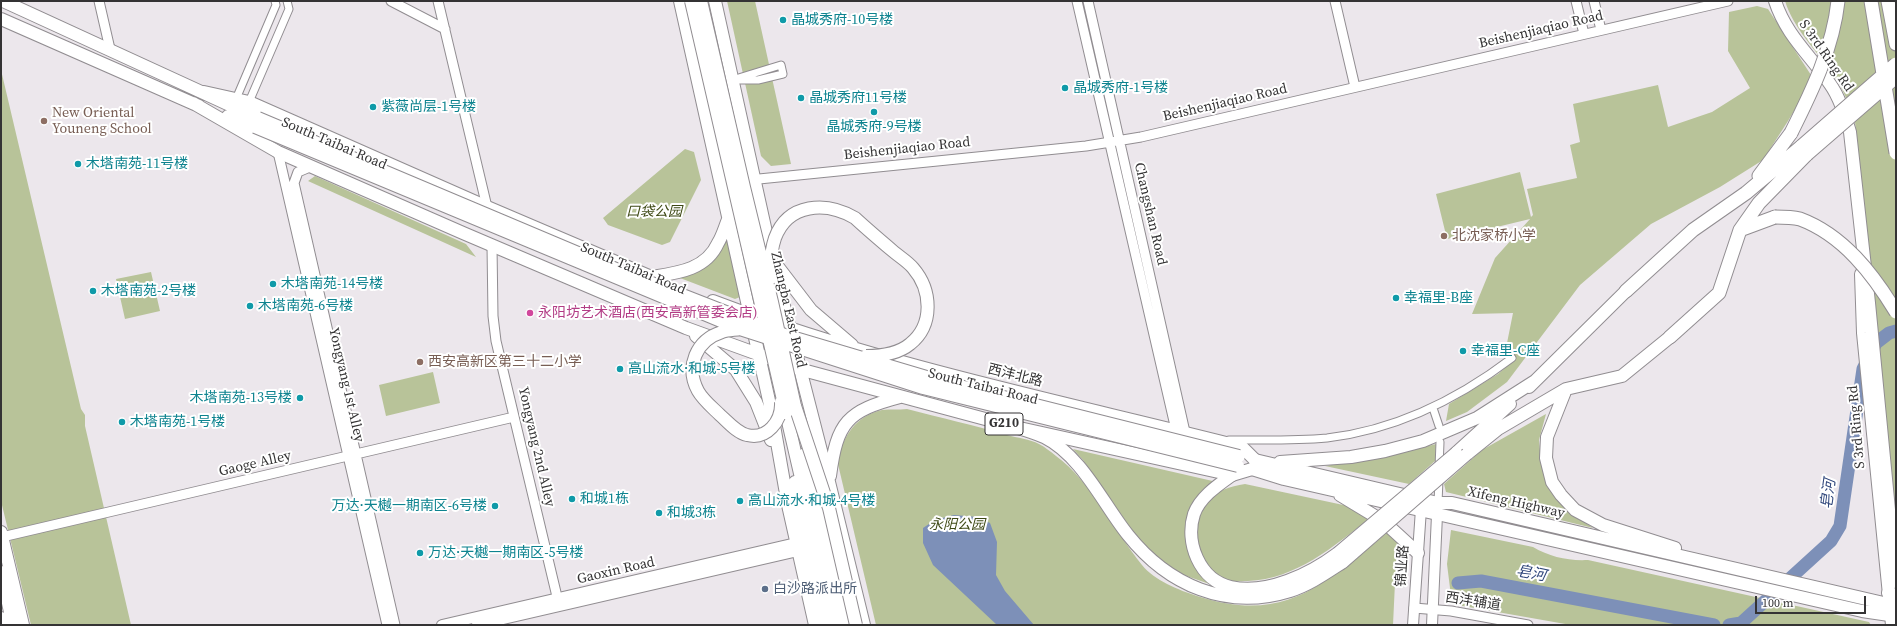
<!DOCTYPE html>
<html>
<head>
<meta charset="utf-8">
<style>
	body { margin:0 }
	#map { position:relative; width:1897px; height:626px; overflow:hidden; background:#ece7ec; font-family:"Source Serif 4",serif }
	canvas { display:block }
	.frame { position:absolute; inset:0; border:2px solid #343334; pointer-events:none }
	.scale { position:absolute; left:1755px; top:596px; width:111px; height:18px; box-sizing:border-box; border:2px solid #343334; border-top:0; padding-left:5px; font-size:12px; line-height:14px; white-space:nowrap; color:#343334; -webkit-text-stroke:3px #fff; paint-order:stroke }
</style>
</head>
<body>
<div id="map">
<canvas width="1897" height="626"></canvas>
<div class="frame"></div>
<div class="scale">100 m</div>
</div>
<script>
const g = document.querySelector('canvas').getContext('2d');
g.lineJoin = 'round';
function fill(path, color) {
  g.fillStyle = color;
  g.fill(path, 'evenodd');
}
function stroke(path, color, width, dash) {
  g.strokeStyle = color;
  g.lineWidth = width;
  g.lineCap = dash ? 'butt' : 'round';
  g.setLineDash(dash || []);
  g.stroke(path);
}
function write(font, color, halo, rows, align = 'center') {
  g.font = font + ' "Source Serif 4","Noto Sans SC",serif';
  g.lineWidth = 4;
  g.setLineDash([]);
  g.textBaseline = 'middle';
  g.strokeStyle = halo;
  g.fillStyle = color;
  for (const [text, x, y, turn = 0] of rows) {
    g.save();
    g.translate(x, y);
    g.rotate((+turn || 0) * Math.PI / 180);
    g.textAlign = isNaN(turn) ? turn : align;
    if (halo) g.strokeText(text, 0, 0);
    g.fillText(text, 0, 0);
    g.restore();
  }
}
const green = new Path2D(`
	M727 1H755L791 164 771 166 761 156Z
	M1785 1H1896V517L1855 122C1849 104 1843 88 1832 73 1815 49 1794 29 1785 1Z
	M1757 6 1768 9 1811 75 1801 99 1788 121 1763 160 1720 187 1651 224 1580 285 1507 382 1467 412 1446 421 1449 404 1498 374 1515 359 1506 348 1513 313 1472 314 1495 258 1530 219 1447 239 1436 194 1520 172 1531 217 1533 215 1527 189 1577 178 1570 145 1580 142 1573 104 1658 85 1668 127 1712 112 1750 88 1728 51 1729 12Z
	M1 70 81 409 85 415V426L131 625H31L1 501Z
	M685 149 694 152 701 180 670 242 662 245 608 225 603 218Z
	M315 176 466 244 476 257 308 181Z
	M727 236 740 297 735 299 680 278Z
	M151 272 160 311 125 319 116 279Z
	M433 372 440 403 386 416 379 385Z
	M907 409C941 418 974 425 1007 435 1017 438 1030 439 1039 444 1045 447 1051 452 1056 456 1091 481 1115 532 1142 565 1155 581 1179 590 1197 596 1286 625 1323 584 1388 532L1397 540 1393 625H876L837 460C844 436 855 416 882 410 890 409 899 410 907 409Z
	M1546 414 1539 440 1541 461 1548 488 1566 510 1593 528 1446 492 1444 484 1482 450Z
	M1436 444 1435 461 1409 484 1325 466 1389 456Z
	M1073 449 1217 482 1203 491 1189 547 1218 587 1178 573 1148 553 1083 460Z
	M1245 484 1348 506 1370 518C1333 547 1296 579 1248 581 1242 581 1235 582 1229 581 1199 573 1185 527 1205 503 1216 491 1230 486 1245 484Z
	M1451 530 1533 547C1550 557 1568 561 1588 560L1869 622 1871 625H1571L1452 604 1447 564Z`);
const water = new Path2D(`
	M954 515 977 517 990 523 997 542 996 575 1005 591 1034 625H997L933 565 923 543V528L935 520Z`);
const river = new Path2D(`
	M1458 583 1481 581 1714 625
	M1729 625 1741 623 1831 541 1840 526 1863 369 1876 343 1889 333 1896 331`);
const minor = new Path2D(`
	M781 65 783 74 758 80H732Z
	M236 99 276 5 275 1
	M249 102 289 9 287 1
	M1433 408 1439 426
	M1229 440C1262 440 1294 441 1327 438 1395 430 1458 399 1512 358
	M1439 468 1440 442
	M1438 503 1439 479`);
const tertiary = new Path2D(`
	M99 1 110 49
	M391 1 445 29
	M438 1 487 207
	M1077 1 1176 430
	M1088 1 1185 432
	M1335 1 1355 87
	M1576 1 1584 34
	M1594 1 1601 30
	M278 152 387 625
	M312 166 298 172 294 183 395 625
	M749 180 1086 146 1141 137 1728 1
	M492 246 493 316 496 341 559 605
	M2 537 514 417
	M1414 608 1451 611 1528 625`);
const secondary = new Path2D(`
	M442 625 796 543
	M477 625 798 551
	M1413 625 1421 509
	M1432 625 1437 515`);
const primary = new Path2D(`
	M3 1 258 118
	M680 1 772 414 788 505 815 625
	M715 1 772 259 829 482 864 625
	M1 19 199 106
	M204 92 249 102 487 207 649 276
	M193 103 278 152 463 233 686 328 799 369 1015 427 1232 475 1252 469
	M228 116 255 127
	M775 263 811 310 852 345
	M1861 274 1863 333 1892 625
	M651 277C677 273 706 270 718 243 723 235 725 226 729 217
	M713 301C884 366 1065 402 1242 447L1255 460
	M696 336 736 370 756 402 771 440
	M786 413 835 625
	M806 453 846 625
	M830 476C837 422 847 411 900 397
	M795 482 799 516 825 625
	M1 532 23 625`);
const trunk = new Path2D(`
	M1775 1C1786 35 1810 55 1830 84 1840 98 1845 116 1850 132L1869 303 1896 582
	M1529 387 1626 291
	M1566 389 1547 437 1546 458 1552 482 1561 495 1575 510 1603 525 1675 548
	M1015 427C1025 430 1035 433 1044 437 1082 456 1103 504 1128 535 1168 585 1226 611 1290 591 1309 585 1326 573 1343 562
	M1456 453 1510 404
	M1467 454 1498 429 1566 389 1622 376 1670 337
	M1255 460 1438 503H1452L1896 606
	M1280 462 1351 457 1385 451 1423 441 1477 418 1535 381
	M1252 469 1284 479 1862 611 1896 616
	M1232 475C1218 485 1200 497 1194 514 1185 542 1199 580 1231 587 1267 595 1310 574 1338 553
	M1340 495 1383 521 1418 553
	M1 572 13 625
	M1888 593 1896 595
	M1 618 3 625`);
const motorway = new Path2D(`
	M1888 1 1896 44
	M1759 176 1791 133
	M1740 230 1775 217
	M1626 291 1693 230 1746 193 1802 146
	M1670 337 1719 293 1740 230 1759 203 1807 154`);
const primaryBridge = new Path2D(`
	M691 1 786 413
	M701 1 744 187 772 302 795 406 829 508 856 625
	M258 118 616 269 785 335 940 381 1239 456
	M255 127 740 329 923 388 1238 466
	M771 278C770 266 771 250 775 238 788 203 826 201 855 218 868 230 881 241 894 252 900 257 908 262 913 268 932 290 934 325 910 344 898 354 881 356 866 356
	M740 329C734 330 727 330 722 332 696 340 685 367 698 391 703 400 713 408 720 415 728 422 737 433 747 435 767 440 782 421 781 402`);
const trunkBridge = new Path2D(`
	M1338 553 1456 453
	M1343 562 1467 454`);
const motorwayBridge = new Path2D(`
	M1871 1 1896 153
	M1791 133C1812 91 1833 48 1838 1
	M1802 146 1896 64
	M1807 154 1896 77
	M1775 217C1783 217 1792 217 1800 219 1843 235 1873 274 1896 312`);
const markers = [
	[783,20,4,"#0f9aa8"],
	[1065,88,4,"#0f9aa8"],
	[801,98,4,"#0f9aa8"],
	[373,107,4,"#0f9aa8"],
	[874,112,4,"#0f9aa8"],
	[44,121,4,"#8d6e63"],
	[78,164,4,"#0f9aa8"],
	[1444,236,4,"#8d6e63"],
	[273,284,4,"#0f9aa8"],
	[93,291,4,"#0f9aa8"],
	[1396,298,4,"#0f9aa8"],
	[250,306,4,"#0f9aa8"],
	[530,313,4,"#d1479c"],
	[1463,351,4,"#0f9aa8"],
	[420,362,4,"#8d6e63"],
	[620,369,4,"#0f9aa8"],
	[300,398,4,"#0f9aa8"],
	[122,422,4,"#0f9aa8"],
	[572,499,4,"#0f9aa8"],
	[740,501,4,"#0f9aa8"],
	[495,506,4,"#0f9aa8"],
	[659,513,4,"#0f9aa8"],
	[420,553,4,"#0f9aa8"],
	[765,589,4,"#5c6f8a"]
];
const shields = [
	[1004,424,38]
];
const shieldNames = [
	["G210",1004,424]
];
const cultureNames = [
	["晶城秀府-10号楼",791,20],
	["晶城秀府-1号楼",1073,88],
	["晶城秀府11号楼",809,98],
	["紫薇尚层-1号楼",381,107],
	["晶城秀府-9号楼",874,127,"center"],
	["木塔南苑-11号楼",86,164],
	["木塔南苑-14号楼",281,284],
	["木塔南苑-2号楼",101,291],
	["幸福里-B座",1404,298],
	["木塔南苑-6号楼",258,306],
	["幸福里-C座",1471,351],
	["高山流水·和城-5号楼",628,369],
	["木塔南苑-13号楼",292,398,"right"],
	["木塔南苑-1号楼",130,422],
	["和城1栋",580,499],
	["高山流水·和城-4号楼",748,501],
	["万达·天樾一期南区-6号楼",487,506,"right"],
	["和城3栋",667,513],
	["万达·天樾一期南区-5号楼",428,553]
];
const streetNames = [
	["Beishenjiaqiao Road",1541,30,-13],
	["S 3rd Ring Rd",1826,56,55],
	["Beishenjiaqiao Road",1225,103,-13],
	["South Taibai Road",334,144,23],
	["Beishenjiaqiao Road",907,149,-6],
	["Changshan Road",1150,214,77],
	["South Taibai Road",633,269,23],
	["Zhangba East Road",788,310,77],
	["西沣北路",1015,376,14],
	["Yongyang 1st Alley",346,385,77],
	["South Taibai Road",983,387,14],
	["S 3rd Ring Rd",1857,427,-95],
	["Yongyang 2nd Alley",536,447,77],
	["Gaoge Alley",255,464,-13],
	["Xifeng Highway",1516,503,13],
	["锦业路",1403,566,-86],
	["Gaoxin Road",616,571,-13],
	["西沣辅道",1473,602,9]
];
const educationNames = [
	["New Oriental",52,113],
	["Youneng School",52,129],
	["北沈家桥小学",1452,236],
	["西安高新区第三十二小学",428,362]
];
const parkNames = [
	["口袋公园",654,212],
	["永阳公园",957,525]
];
const hotelNames = [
	["永阳坊艺术酒店(西安高新管委会店)",538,313]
];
const serviceNames = [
	["白沙路派出所",773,589]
];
const waterNames = [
	["皂河",1829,494,-82],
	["皂河",1531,574,11]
];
fill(green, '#b8c399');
fill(water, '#7d90b8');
stroke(river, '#7d90b8', 13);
stroke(minor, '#918d91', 9);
stroke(tertiary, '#918d91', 11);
stroke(secondary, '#918d91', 12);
stroke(primary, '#918d91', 14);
stroke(trunk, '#918d91', 14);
stroke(motorway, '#918d91', 15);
stroke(minor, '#fff', 7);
stroke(tertiary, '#fff', 9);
stroke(secondary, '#fff', 10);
stroke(primary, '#fff', 12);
stroke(trunk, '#fff', 12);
stroke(motorway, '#fff', 13);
stroke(primaryBridge, '#918d91', 14, []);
stroke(trunkBridge, '#918d91', 14, []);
stroke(motorwayBridge, '#918d91', 15, []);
stroke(primaryBridge, '#fff', 12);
stroke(trunkBridge, '#fff', 12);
stroke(motorwayBridge, '#fff', 13);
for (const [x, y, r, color] of markers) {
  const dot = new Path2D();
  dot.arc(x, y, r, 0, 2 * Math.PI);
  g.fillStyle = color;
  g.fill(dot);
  stroke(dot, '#fff', 1.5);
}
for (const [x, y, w] of shields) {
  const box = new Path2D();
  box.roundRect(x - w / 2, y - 11, w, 22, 3);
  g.fillStyle = '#fff';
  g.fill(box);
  stroke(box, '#343334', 1);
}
write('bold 13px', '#343334', null, shieldNames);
write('14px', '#0d838f', '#fff', cultureNames, 'left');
write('14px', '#343334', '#fff', streetNames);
write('14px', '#785e54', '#fff', educationNames, 'left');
write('italic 14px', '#3d4814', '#fff', parkNames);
write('14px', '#b23c85', '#fff', hotelNames, 'left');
write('14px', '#4e5e75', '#fff', serviceNames, 'left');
write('italic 15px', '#2e457a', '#fff', waterNames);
</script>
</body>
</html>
